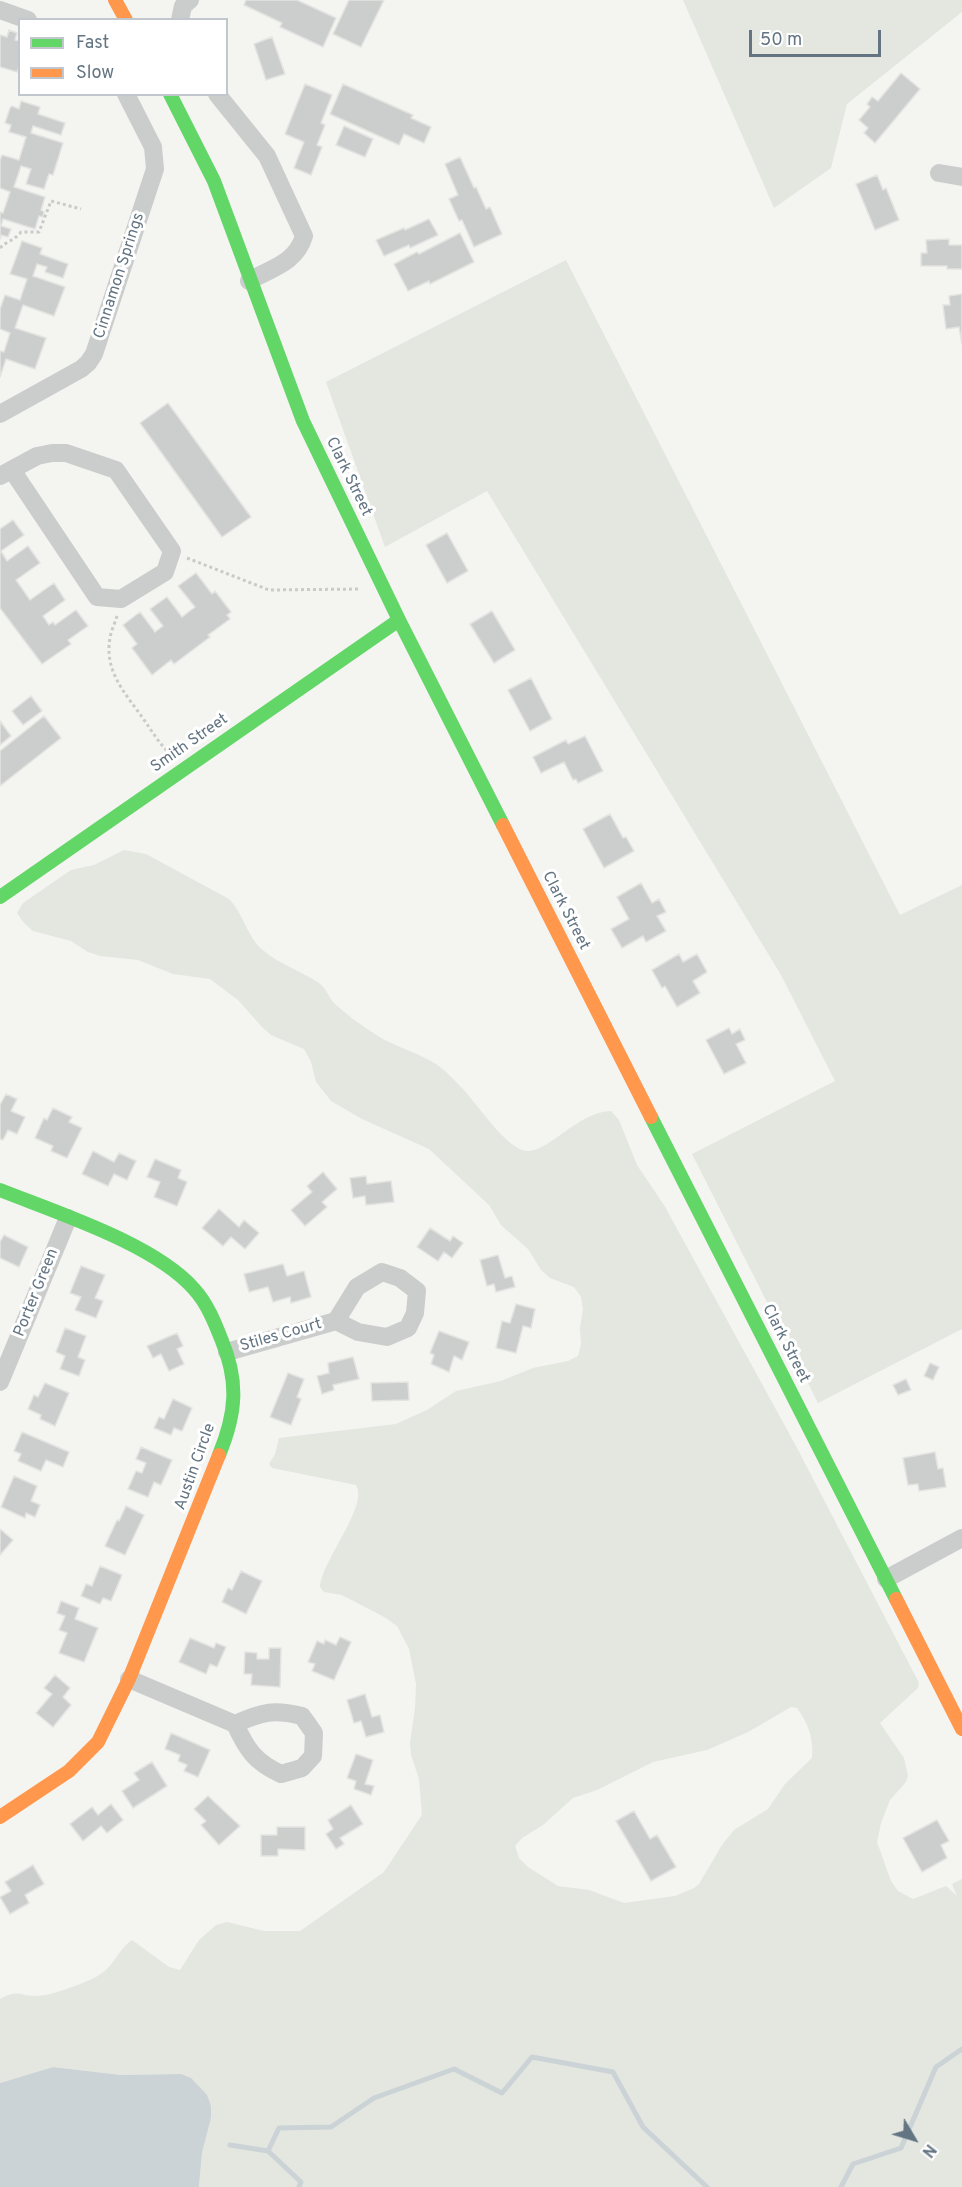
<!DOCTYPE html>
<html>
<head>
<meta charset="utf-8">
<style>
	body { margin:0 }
	#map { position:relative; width:962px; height:2187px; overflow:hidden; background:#f4f4f1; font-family:Overpass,sans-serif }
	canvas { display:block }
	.legend { position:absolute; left:18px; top:18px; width:210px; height:78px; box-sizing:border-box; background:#fff; border:2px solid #c1c7cd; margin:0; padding:8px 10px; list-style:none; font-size:18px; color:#637482 }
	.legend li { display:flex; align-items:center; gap:12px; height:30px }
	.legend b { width:30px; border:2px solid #c1c7cd }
	.north { position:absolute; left:884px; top:2109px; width:60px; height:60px; -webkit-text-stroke:4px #fff; paint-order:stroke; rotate:128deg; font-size:16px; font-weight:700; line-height:24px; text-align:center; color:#637482 }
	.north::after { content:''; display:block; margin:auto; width:21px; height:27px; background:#637482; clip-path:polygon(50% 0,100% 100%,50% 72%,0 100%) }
	.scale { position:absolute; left:749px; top:30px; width:132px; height:27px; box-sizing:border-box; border:3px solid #637482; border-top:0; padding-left:8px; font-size:18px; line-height:21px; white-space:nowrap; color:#637482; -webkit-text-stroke:4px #fff; paint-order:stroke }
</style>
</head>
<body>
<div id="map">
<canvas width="962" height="2187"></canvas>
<ul class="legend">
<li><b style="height:8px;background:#63d668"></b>Fast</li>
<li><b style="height:8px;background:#ff974d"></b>Slow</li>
</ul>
<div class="north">N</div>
<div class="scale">50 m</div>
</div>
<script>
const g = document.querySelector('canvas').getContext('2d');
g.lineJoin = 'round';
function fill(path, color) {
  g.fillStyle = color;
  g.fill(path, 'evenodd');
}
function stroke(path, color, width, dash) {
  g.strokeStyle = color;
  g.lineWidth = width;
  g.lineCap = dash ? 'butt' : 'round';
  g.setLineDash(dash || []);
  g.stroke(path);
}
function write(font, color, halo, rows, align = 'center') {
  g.font = font + ' Overpass,sans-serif';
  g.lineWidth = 6;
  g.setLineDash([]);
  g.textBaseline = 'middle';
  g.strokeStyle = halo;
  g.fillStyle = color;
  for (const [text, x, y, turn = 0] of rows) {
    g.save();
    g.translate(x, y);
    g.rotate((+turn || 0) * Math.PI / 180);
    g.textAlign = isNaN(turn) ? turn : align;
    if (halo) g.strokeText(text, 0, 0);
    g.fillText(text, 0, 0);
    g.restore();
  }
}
const green = new Path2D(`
	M683 0H962V12L847 104 831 168 774 208Z
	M566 260 900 915 962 885V1329L818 1403 692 1154 835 1081 781 975 487 491 385 547 326 382Z
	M124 850 146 854 229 899C244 914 247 938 264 951 281 965 301 971 319 983 326 988 329 998 335 1004 349 1017 367 1029 383 1039 400 1048 420 1054 436 1064 445 1070 453 1079 460 1086 475 1100 506 1150 527 1151 548 1153 579 1111 611 1111L619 1120 637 1165 664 1205 796 1446 919 1683 918 1688 880 1723 904 1758 908 1776 906 1782 890 1800 881 1823 877 1842 891 1881 898 1891 913 1899 946 1886 957 1896 952 1884 962 1879V2187H199L202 2153 211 2118 181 2074 121 2075 53 2067 0 2083V1999C19 1989 18 1996 35 1996 46 1996 62 1991 72 1987 84 1983 99 1977 108 1968 117 1958 121 1948 132 1940L169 1967 180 1970 199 1940 216 1925 227 1922 264 1931H300L384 1872 422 1815 419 1779 411 1755 410 1743 415 1708 416 1684 409 1649 397 1626 386 1618 342 1595 324 1592 320 1587C322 1560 369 1506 356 1485L272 1468 269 1464 275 1454 279 1438 396 1424 427 1410 456 1391 501 1381 533 1368 568 1361 578 1356 581 1344 580 1328 583 1309 581 1297 574 1287 550 1278 541 1270 528 1249 501 1225 489 1205 429 1149 362 1119 331 1101 316 1082 311 1062 304 1049 271 1035 262 1027 238 1000 210 979 173 974 138 960 100 956 88 952 71 941 33 931 24 923 17 913 23 903 71 870 94 865ZM791 1707 797 1708C808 1722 814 1740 812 1758L785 1784 768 1809 734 1830 722 1845 699 1884 694 1888 675 1896 624 1903 589 1890 558 1886 528 1867 519 1858 515 1846 522 1838 543 1825 573 1798 597 1790 653 1762 707 1750 748 1732Z`);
const water = new Path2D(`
	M53 2067 121 2075 181 2074 191 2078 207 2095 211 2106V2118L202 2153 199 2187H0V2083Z`);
const stream = new Path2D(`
	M230 2145 268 2151
	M299 2187 301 2182 268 2151 279 2128 331 2127 374 2098 454 2069 502 2093 532 2057 613 2072 643 2127 707 2187
	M841 2187 853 2164 901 2148 936 2067 962 2049`);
const building = new Path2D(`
	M246 0H297L336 18 323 47 280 27 282 23 244 5Z
	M349 0H384L361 47 333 34Z
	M9 30 17 33 15 40 20 41V64L17 72 0 67V35L7 37Z
	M272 37 285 74 266 80 254 44Z
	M901 73 920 89 875 143 864 133 868 128 859 120 870 107 867 104 872 97 878 101Z
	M305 84 332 95 321 123 325 125 317 145 322 147 311 175 294 168 304 142 285 134Z
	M343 84 413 115 411 118 431 127 424 143 404 134 399 145 330 114Z
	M21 101 40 107 38 114 65 123 61 135 33 126 31 133 63 143 53 175 49 174 44 189 26 184 31 169 21 166 14 187 45 197 41 210 44 212 43 217 39 216 35 229 3 219 1 226 11 229 8 237 1 235 0 239V212L3 213 10 192 0 188V160L2 155 19 160 26 137 9 132 11 125 5 123 10 108 12 106 19 109Z
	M344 126 373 139 365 157 336 145Z
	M460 157 474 188 476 187 486 209 490 207 502 234 474 247 462 220 459 221 449 199 458 195 445 164Z
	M877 175 883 190 886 188 899 220 875 230 856 184Z
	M429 219 438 235 410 248 409 245 384 256 376 240 404 228 405 230Z
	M460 233 474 262 430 284 429 281 408 291 394 264 417 252 419 254Z
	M949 239V245H962V269H947V266H921V253H927L926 240Z
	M22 241 42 248 40 254 68 264 63 278 45 272 47 267 37 264 33 276 65 287 54 316 23 305 15 328 46 338 35 369 6 359 0 377V351L4 352 10 333 0 329V309L5 295 20 300 27 279 10 274Z
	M962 294V344L959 327 946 329 943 305H950L949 296Z
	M168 403 251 517 222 537 140 423Z
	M13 520 24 535 1 551 7 561 28 546 40 563 16 580 30 600 54 583 65 600 43 616 49 625 53 622 55 625 76 610 88 626 68 640 71 644 42 664 0 608V529Z
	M447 533 468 571 447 583 426 545Z
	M196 573 212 594 215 591 231 612 227 615 230 619 208 635 210 637 174 664 171 660 152 675 132 648 137 644 123 625 140 612 155 632 163 626 150 609 167 597 182 617 195 607 178 586Z
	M492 611 515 650 494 663 470 624Z
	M531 678 552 719 530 731 508 690Z
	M31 696 42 711 23 725 12 711Z
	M44 716 61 738 0 786V751Z
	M0 721 11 736 0 745Z
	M585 736 603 771 578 783 576 779 573 780 564 762 541 773 533 757 566 740 568 744Z
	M610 814 623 838 626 837 634 851 604 868 583 829Z
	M641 883 652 903 659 899 666 912 657 916 666 931 646 942 643 936 622 948 611 929 629 919 617 897Z
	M679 954 683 962 697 954 707 972 693 981 700 993 677 1007 665 986 662 988 652 970Z
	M729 1028 732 1034 740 1029 745 1040 736 1044 746 1063 724 1074 706 1040Z
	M6 1094 17 1099 11 1111 25 1117 17 1134 8 1130 3 1140 0 1139V1105Z
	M53 1108 72 1117 69 1122 82 1128 67 1158 51 1151 53 1146 35 1138 44 1118 47 1120Z
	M93 1151 114 1162 119 1153 136 1161 127 1180 114 1174 108 1186 82 1174Z
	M155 1159 181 1170 178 1178 187 1182 177 1206 154 1197 160 1182 147 1177Z
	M323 1172 337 1189 322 1202 327 1207 305 1226 291 1210 312 1192 307 1186Z
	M366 1176 367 1184 391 1181 394 1202 366 1205 365 1196 353 1198 350 1178Z
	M219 1209 239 1227 244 1220 259 1233 245 1249 231 1237 223 1246 202 1228Z
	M430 1228 450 1241 453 1236 463 1243 452 1258 444 1252 438 1261 417 1247Z
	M4 1235 28 1247 19 1267 0 1258V1242Z
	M498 1255 505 1278 512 1276 515 1287 496 1292 494 1284 487 1286 480 1260Z
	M283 1264 287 1276 304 1271 311 1297 291 1303 290 1297 273 1302 268 1287 249 1292 244 1274Z
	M81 1266 105 1275 95 1298 103 1301 96 1318 75 1310 81 1297 70 1293Z
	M516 1304 535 1309 531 1328 523 1326 516 1353 496 1348 502 1321 510 1323Z
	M65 1328 86 1336 78 1357 85 1360 79 1376 60 1369 65 1356 56 1352Z
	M439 1331 469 1342 462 1360 454 1356 449 1372 431 1364 434 1355 430 1353Z
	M177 1333 183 1346 177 1349 184 1364 169 1371 161 1354 153 1358 147 1346Z
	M353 1357 359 1379 333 1385 334 1390 322 1394 317 1376 329 1373 328 1363Z
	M930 1363 939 1367 933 1380 924 1376Z
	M288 1373 304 1379 297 1397 301 1399 291 1425 270 1417Z
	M906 1379 911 1390 898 1395 893 1385Z
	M408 1382 409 1400 372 1401 371 1383Z
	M45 1383 69 1393 55 1426 40 1419 41 1415 28 1409 34 1395 38 1397Z
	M173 1399 192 1408 182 1431 174 1428 171 1435 154 1428 159 1417 164 1419Z
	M22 1432 69 1452 63 1467 46 1460 41 1471 18 1461 21 1454 14 1451Z
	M141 1447 172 1460 161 1485 154 1482 148 1497 128 1489 136 1471 142 1473 146 1463 136 1459Z
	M935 1452 938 1469 943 1468 946 1487 919 1491 918 1484 908 1485 903 1458Z
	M14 1476 37 1486 31 1501 40 1505 35 1517 26 1513 25 1518 1 1507Z
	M126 1506 144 1515 125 1555 105 1546 117 1520 119 1521Z
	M0 1529 13 1540 0 1555Z
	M100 1566 122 1575 111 1601 103 1598 100 1604 81 1596 86 1584 92 1586Z
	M241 1571 262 1581 246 1614 222 1602 228 1588 232 1590Z
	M61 1601 79 1608 75 1619 98 1628 84 1662 59 1653 67 1633 59 1630 65 1616 57 1613Z
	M340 1637 351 1642 334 1680 312 1671 315 1664 308 1662 317 1641 324 1644 325 1640 336 1645Z
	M190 1638 214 1648 216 1643 226 1647 217 1667 210 1664 206 1674 179 1662Z
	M269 1648H281L280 1687 251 1685 252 1674H244L245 1652 257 1653V1659H269Z
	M55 1675 70 1688 63 1697 71 1705 53 1727 36 1713 52 1694 44 1688Z
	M365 1694 372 1717 380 1715 384 1732 366 1737 361 1721 354 1723 347 1700Z
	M171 1733 210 1750 198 1777 184 1771 187 1765 178 1761 180 1755 165 1749Z
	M356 1754 373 1760 365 1784 374 1786 371 1795 354 1789 356 1781 347 1778Z
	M152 1762 167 1786 133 1808 122 1791 139 1780 134 1773Z
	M208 1796 240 1826 219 1845 201 1825 206 1821 194 1809Z
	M111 1804 123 1820 107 1833 101 1826 83 1841 70 1824 92 1807 98 1815Z
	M351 1805 363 1824 340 1838 344 1844 336 1849 326 1834 333 1829 328 1820Z
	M634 1811 650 1839 657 1835 676 1867 651 1881 616 1821Z
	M937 1820 949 1841 941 1845 947 1858 922 1872 903 1838Z
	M277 1827H305V1850L278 1849V1856H261V1835H277Z
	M33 1865 44 1884 25 1895 29 1903 10 1914 0 1897 11 1891 5 1882Z`);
const path = new Path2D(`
	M0 248C7 241 15 240 21 232H39L51 201 81 209
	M187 558 269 590 361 589
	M117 616C115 623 111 631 110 638 104 671 125 693 142 717 152 731 158 742 170 754`);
const street = new Path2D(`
	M0 10 28 20
	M180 20 183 6 190 0
	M217 94 267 156 304 236C296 263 272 268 249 281
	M939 173 962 177
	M0 414 81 369 88 363 94 354 155 169 153 147 126 94
	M0 476 37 456 52 453H66L116 470 172 551 165 572 121 599 97 597 12 470
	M227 1352 336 1321 358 1332 387 1337 408 1328 415 1313 417 1291 400 1278 382 1272 357 1287 336 1321
	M0 1382 68 1218
	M886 1579 962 1538
	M129 1679 235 1724C247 1750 255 1762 281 1774L302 1768 313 1756 314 1733 302 1716C273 1709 262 1712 235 1724`);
const fast = new Path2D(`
	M170 94 214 181 303 421 399 620 503 825
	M0 897 399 620
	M651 1117 896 1599
	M0 1190C55 1212 155 1244 194 1289 207 1303 215 1323 222 1341 239 1382 236 1414 219 1455`);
const slow = new Path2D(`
	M115 0 126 20
	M503 825 651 1117
	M896 1599 962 1729
	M0 1817 69 1771 98 1742 129 1679 219 1455`);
const streetNames = [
	["Cinnamon Springs",120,276,-72],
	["Clark Street",348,477,64],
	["Smith Street",190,744,-35],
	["Clark Street",565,911,63],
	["Porter Green",37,1293,-68],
	["Stiles Court",281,1336,-16],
	["Clark Street",785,1344,63],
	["Austin Circle",196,1467,-70]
];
fill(green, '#e3e7e0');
fill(water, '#cbd3d6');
stroke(stream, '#cbd3d6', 5);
fill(building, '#cccece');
stroke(building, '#e3e3e1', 1.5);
stroke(path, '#cacaca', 3, [3, 3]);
stroke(street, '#cbcdcd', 18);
stroke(fast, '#63d668', 14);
stroke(slow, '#ff974d', 14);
write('16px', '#637482', '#fff', streetNames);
</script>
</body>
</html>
